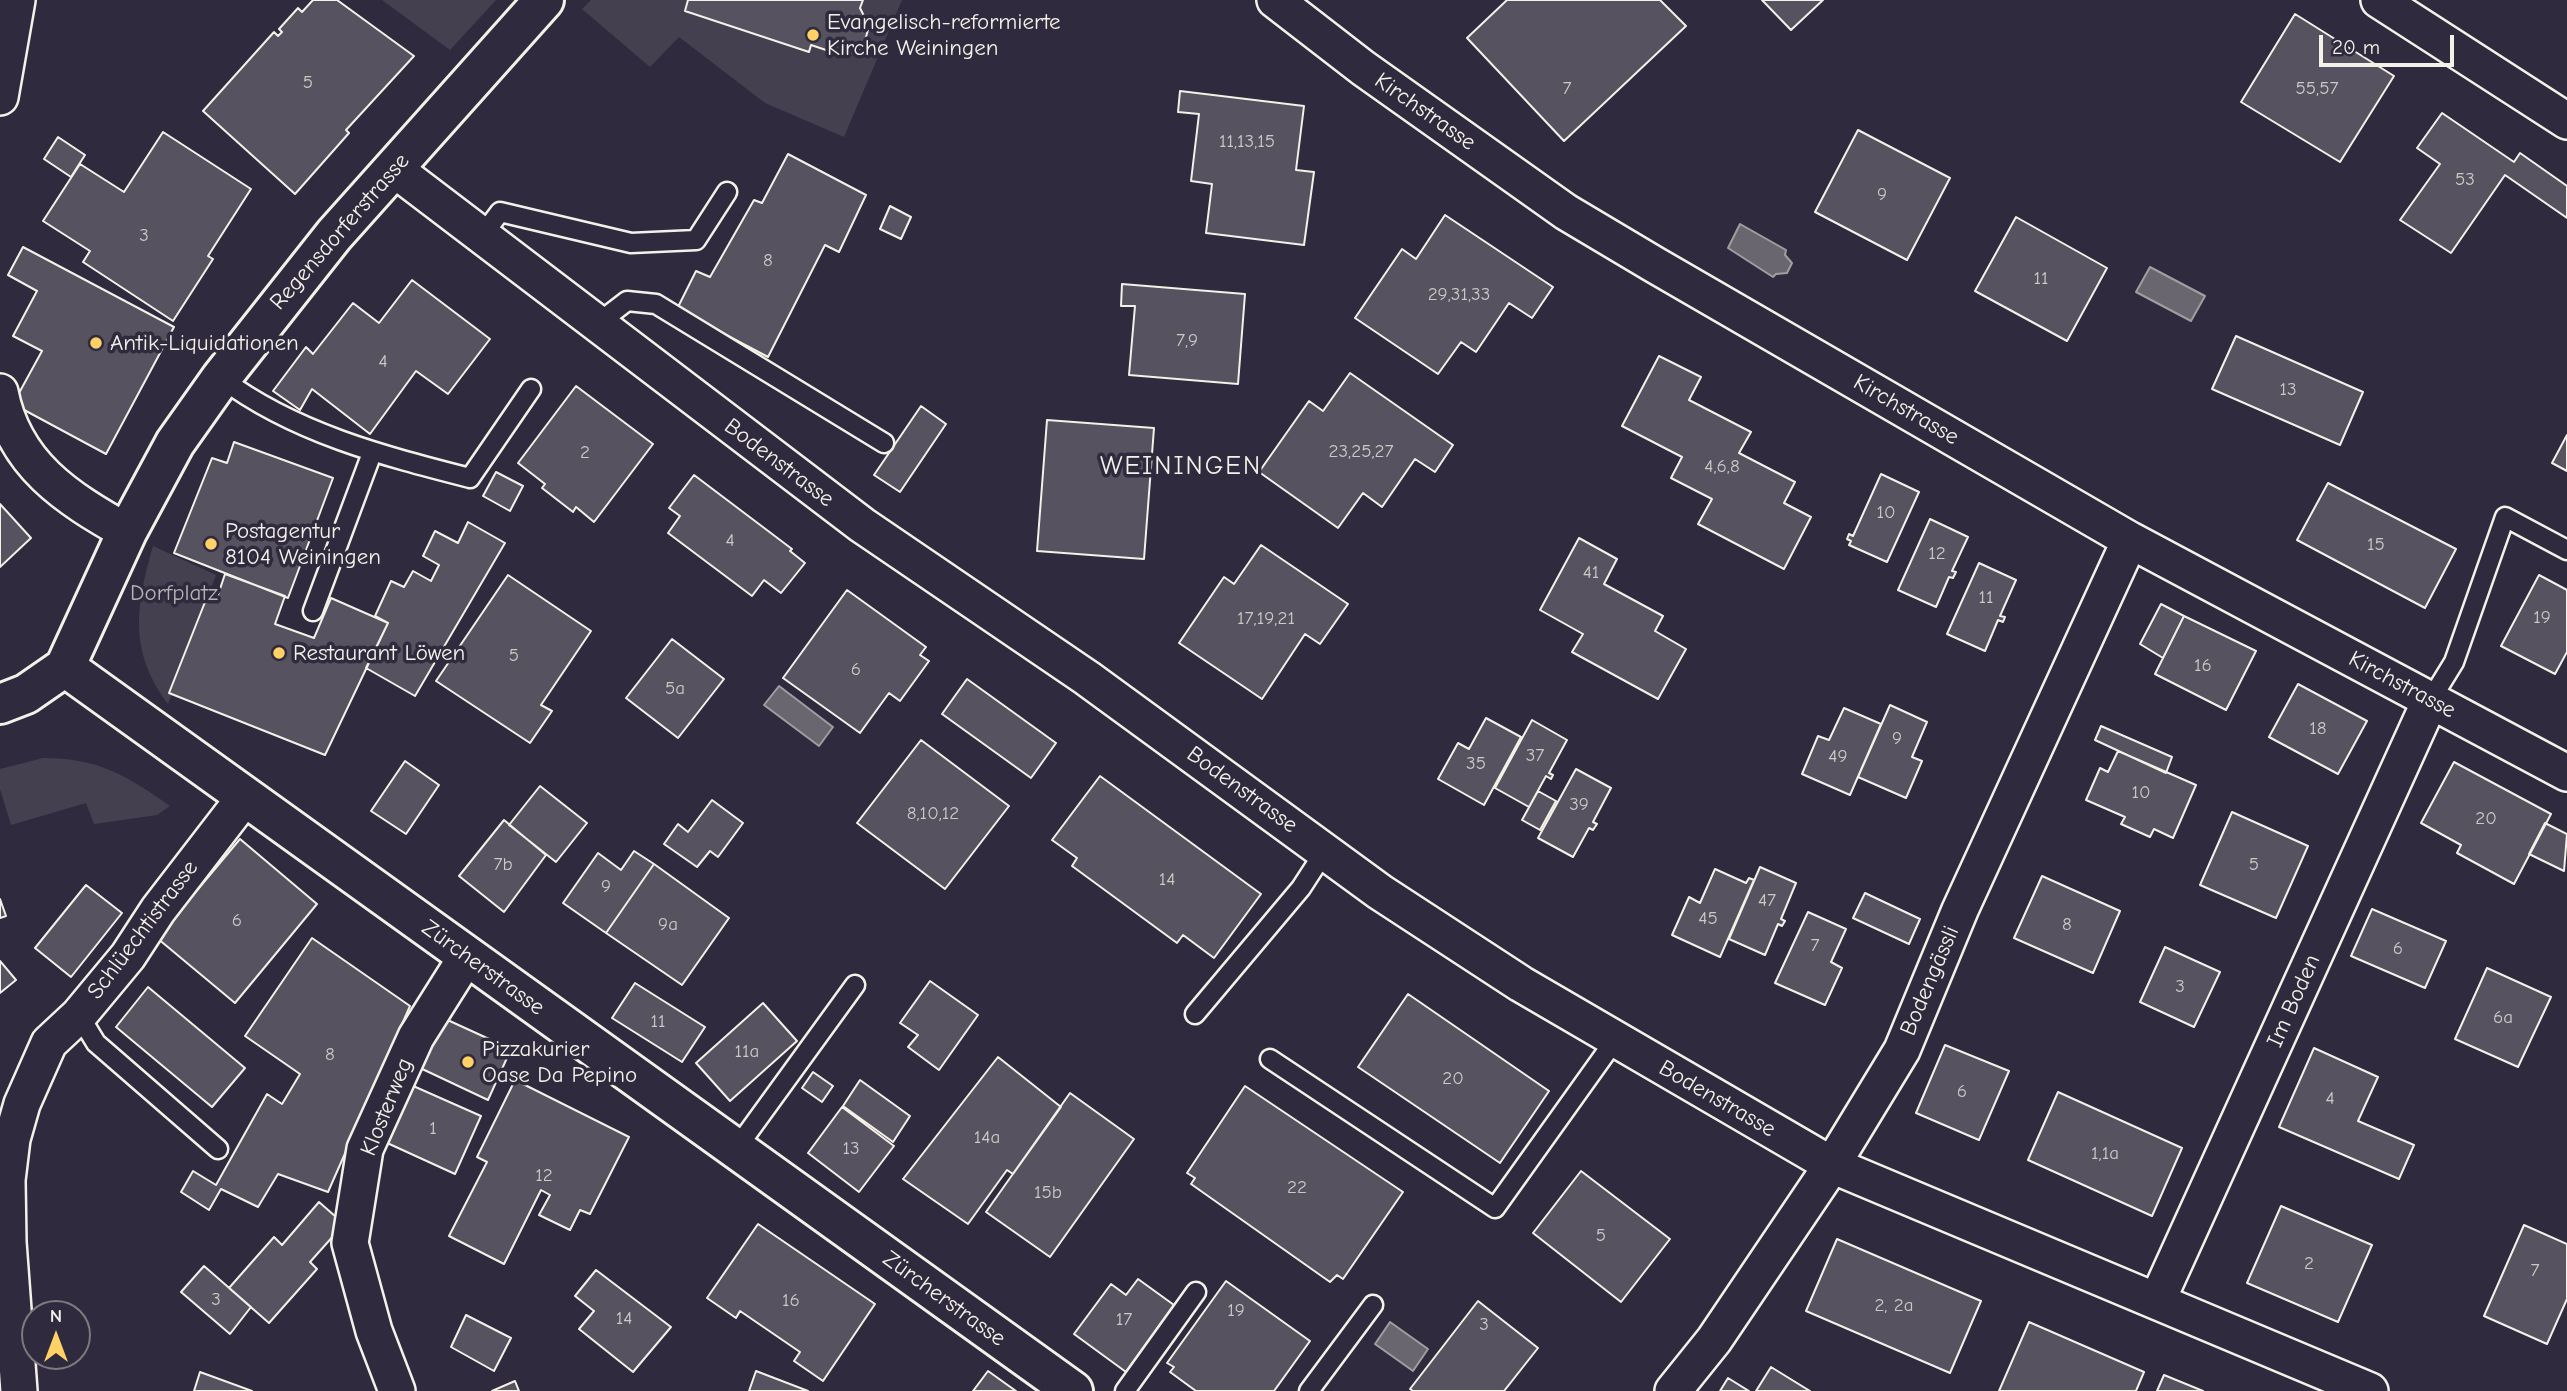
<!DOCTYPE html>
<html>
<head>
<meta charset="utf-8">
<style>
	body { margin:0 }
	#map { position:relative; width:2567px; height:1391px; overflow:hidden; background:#2f2a3d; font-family:"Comic Neue",sans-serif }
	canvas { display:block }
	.north { position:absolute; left:21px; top:1300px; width:70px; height:70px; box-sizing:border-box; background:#2f2a3d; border:2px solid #7e7a81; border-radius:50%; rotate:0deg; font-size:19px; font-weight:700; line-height:28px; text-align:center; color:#f4f1e8 }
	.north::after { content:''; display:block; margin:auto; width:24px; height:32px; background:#ffd166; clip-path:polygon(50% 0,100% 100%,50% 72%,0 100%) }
	.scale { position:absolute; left:2319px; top:35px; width:135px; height:32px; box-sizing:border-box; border:4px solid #f4f1e8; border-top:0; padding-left:9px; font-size:21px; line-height:24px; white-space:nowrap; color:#f4f1e8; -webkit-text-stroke:5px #2f2a3d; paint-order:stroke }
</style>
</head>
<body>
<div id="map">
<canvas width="2567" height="1391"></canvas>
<div class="north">N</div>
<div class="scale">20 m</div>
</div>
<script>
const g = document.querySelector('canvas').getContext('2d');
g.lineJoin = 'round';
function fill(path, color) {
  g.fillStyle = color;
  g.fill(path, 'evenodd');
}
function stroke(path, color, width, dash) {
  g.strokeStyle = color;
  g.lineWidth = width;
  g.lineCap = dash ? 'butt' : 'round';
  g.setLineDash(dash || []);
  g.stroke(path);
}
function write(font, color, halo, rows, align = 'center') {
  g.font = font + ' "Comic Neue",sans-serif';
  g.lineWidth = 7;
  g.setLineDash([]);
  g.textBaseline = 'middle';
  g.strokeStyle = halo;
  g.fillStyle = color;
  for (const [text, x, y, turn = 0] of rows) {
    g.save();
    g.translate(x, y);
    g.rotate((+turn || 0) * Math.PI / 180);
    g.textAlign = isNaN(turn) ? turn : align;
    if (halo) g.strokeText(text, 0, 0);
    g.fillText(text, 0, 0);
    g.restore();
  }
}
const green = new Path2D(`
	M382 0H496L450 50Z
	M591 0H902L844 137 765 103 679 37 650 67 582 9Z
	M153 546 216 575 168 704C128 650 136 606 153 546Z
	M43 758C98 758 126 775 170 806L157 815 94 824 86 803 11 825 0 789V769Z`);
const water = new Path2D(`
	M1740 224 1786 250 1785 255 1792 263 1787 273 1776 274 1773 277 1728 248Z
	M2150 267 2205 296 2191 321 2136 292Z
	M779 686 833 727 819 746 764 705Z
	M1390 1322 1428 1349 1413 1371 1375 1344Z`);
const building = new Path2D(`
	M313 0H337L414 56 346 130 349 133 295 194 203 111 274 32 278 36 282 32 279 29 298 8 302 12Z
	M688 0H863L860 8 869 26 863 48 844 56 811 45 809 52 685 11Z
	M1507 0H1660L1686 26 1564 141 1467 38Z
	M1762 0H1823L1791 30Z
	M2295 14 2394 76 2340 162 2241 102Z
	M1180 91 1304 106 1296 170 1314 172 1304 245 1206 233 1212 184 1191 181 1199 114 1178 112Z
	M2442 113 2514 162 2520 153 2567 186V218L2505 175 2451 253 2400 220 2440 164 2417 148Z
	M1858 130 1950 178 1907 260 1815 212Z
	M163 132 251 189 208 256 213 259 173 321 83 262 90 251 43 221 80 164 124 192Z
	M58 137 85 155 71 177 44 159Z
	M788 154 866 195 839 252 825 245 768 357 677 309 696 271 710 277 754 200 762 203Z
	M890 206 911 217 901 239 880 229Z
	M1445 215 1553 287 1532 318 1509 303 1476 352 1461 342 1438 374 1355 318 1402 249 1416 259Z
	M2016 217 2107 268 2067 341 1975 291Z
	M23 247 174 327 106 454 13 404 42 351 13 336 37 291 8 275Z
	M412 280 490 339 448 394 416 371 370 434 312 389 300 410 273 391 306 347 313 354 353 303 379 323Z
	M1122 284 1245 294 1238 384 1129 375 1135 306H1121Z
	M2236 336 2363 392 2340 445 2212 389Z
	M1659 356 1701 377 1689 400 1751 432 1739 453 1795 482 1784 503 1811 517 1784 569 1698 524 1712 499 1671 478 1682 457 1622 426Z
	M1350 373 1453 445 1435 472 1415 459 1382 507 1363 493 1338 528 1259 472 1309 401 1323 411Z
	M576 386 653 444 594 522 576 507 573 512 542 488 545 484 518 463Z
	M921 406 946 424 900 492 874 475Z
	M1047 420 1154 428 1144 559 1037 551Z
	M2567 435V471L2552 463Z
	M234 442 333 478 288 598 174 553 212 458 227 463Z
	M496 472 523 486 510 511 483 496Z
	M1881 474 1919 492 1887 562 1849 545 1851 541 1847 539 1849 534 1853 536Z
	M694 475 792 549 790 551 805 563 781 593 764 580 752 596 668 533 680 516 669 508Z
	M2328 483 2456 549 2425 608 2297 540Z
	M0 504 31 538 0 567Z
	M1930 519 1968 537 1952 571 1956 572 1953 578 1949 577 1936 607 1898 590Z
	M468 522 505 543 415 696 366 668 388 623 375 616 391 581 404 587 413 571 431 581 439 565 423 556 435 531 458 543Z
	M1579 538 1617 559 1604 584 1663 616 1655 631 1686 649 1658 699 1572 652 1583 634 1540 610Z
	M1261 545 1348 604 1320 644 1305 634 1262 699 1179 643 1224 577 1234 584Z
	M1979 563 2016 580 2000 616 2005 617 2003 622 1998 620 1985 651 1947 634Z
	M225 574 285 596 275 624 314 638 331 598 388 623 325 755 169 693 207 597 216 601Z
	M508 575 591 631 541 705 552 711 530 743 436 681Z
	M2539 575 2567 590V652L2555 674 2501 646Z
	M847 590 926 647 920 655 929 661 900 701 889 693 860 733 783 678Z
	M2161 604 2184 616 2163 658 2140 644Z
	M2184 616 2256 651 2226 710 2155 674Z
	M672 639 724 679 678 738 626 698Z
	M967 679 1056 743 1031 778 942 714Z
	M2298 684 2367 721 2338 774 2269 737Z
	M1890 705 1927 722 1912 757 1922 761 1906 798 1858 777Z
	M1844 708 1881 724 1850 795 1802 774 1818 736 1829 740Z
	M1486 718 1521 737 1484 805 1438 779 1458 743 1469 749Z
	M1532 720 1567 740 1549 773 1553 775 1551 779 1546 776 1529 807 1495 788Z
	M2101 726 2172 757 2166 773 2095 740Z
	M921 740 1009 806 945 889 857 823Z
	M2118 751 2196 785 2173 838 2154 829 2150 837 2121 824 2125 817 2086 800 2100 768 2108 772Z
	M405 761 439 785 406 834 371 811Z
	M2454 762 2551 814 2514 884 2457 853 2461 845 2421 823Z
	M1576 769 1611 788 1593 822 1597 824 1593 830 1589 828 1573 857 1538 838Z
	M1100 776 1261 894 1214 958 1183 935 1177 943 1072 866 1077 858 1052 840Z
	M540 786 587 823 556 862 509 825Z
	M1538 791 1556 801 1540 830 1522 820Z
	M712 800 743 823 718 857 710 851 697 867 664 844 678 824 688 832Z
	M2232 812 2308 846 2276 918 2200 885Z
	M504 820 546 855 504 912 459 876Z
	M2545 823 2567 834 2564 871 2529 854Z
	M240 839 317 904 235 1003 157 938Z
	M634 851 654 864 606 933 563 903 598 853 621 870Z
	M654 864 729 918 682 985 606 933Z
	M1760 867 1796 883 1781 919 1785 921 1782 926 1778 924 1765 955 1729 939Z
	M1715 869 1746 883 1749 878 1754 880 1720 957 1672 935 1689 897 1700 903Z
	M2042 876 2120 911 2093 973 2014 938Z
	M86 885 122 913 71 977 35 948Z
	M1865 893 1920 919 1909 944 1853 918Z
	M0 899 6 916 0 918Z
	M2372 909 2446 941 2425 988 2351 956Z
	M1808 912 1846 929 1831 962 1842 968 1825 1005 1775 983Z
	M312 938 410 1006 328 1192 278 1174 258 1207 221 1189 209 1210 181 1192 193 1171 216 1185 267 1094 282 1104 300 1074 245 1036Z
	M2165 947 2220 972 2194 1027 2140 1002Z
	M0 961 16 980 0 993Z
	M2487 968 2551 997 2518 1067 2455 1039Z
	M930 981 978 1015 939 1070 908 1047 918 1035 900 1023Z
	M635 983 705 1027 682 1062 612 1018Z
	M148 987 245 1068 212 1107 116 1027Z
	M1408 994 1549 1091 1500 1163 1358 1067Z
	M763 1003 797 1041 730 1101 696 1063Z
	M441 1017 511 1049 488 1100 418 1067Z
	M1945 1045 2009 1071 1979 1140 1916 1113Z
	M2314 1048 2378 1077 2358 1121 2414 1145 2399 1179 2279 1127Z
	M998 1057 1061 1107 1013 1174 1007 1170 968 1224 903 1179Z
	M813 1072 833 1086 822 1102 802 1088Z
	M515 1080 629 1137 590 1214 580 1210 570 1230 539 1215 550 1195 541 1190 504 1264 449 1236 487 1162 477 1157Z
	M860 1080 910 1116 893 1142 843 1106Z
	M411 1085 481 1116 455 1174 385 1142Z
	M1245 1086 1403 1192 1343 1279 1337 1275 1330 1282 1191 1184 1195 1178 1187 1173Z
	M2058 1092 2182 1148 2152 1216 2028 1160Z
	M1070 1093 1134 1139 1050 1257 986 1212Z
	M842 1107 894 1146 859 1192 808 1153Z
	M1581 1171 1670 1239 1621 1302 1533 1233Z
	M319 1202 344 1224 310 1262 317 1269 269 1323 229 1288 274 1237 282 1245Z
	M2281 1206 2372 1245 2338 1322 2247 1283Z
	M758 1224 875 1304 823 1381 794 1361 800 1352 740 1311 736 1318 707 1298Z
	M2524 1225 2567 1244V1299L2547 1344 2484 1316Z
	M1837 1239 1981 1301 1950 1373 1806 1311Z
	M204 1266 251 1307 230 1334 181 1292Z
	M596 1270 671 1327 633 1372 579 1329 594 1311 575 1296Z
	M1138 1279 1174 1305 1126 1372 1074 1334 1111 1284 1126 1295Z
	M1226 1281 1310 1341 1274 1391H1196L1170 1372 1174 1367 1167 1363Z
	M1478 1301 1538 1348 1504 1391H1413L1410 1389Z
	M466 1315 511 1338 494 1371 451 1347Z
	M2029 1322 2144 1372 2136 1391H1999Z
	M1771 1367 1810 1391H1756Z
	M756 1371 808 1391H749Z
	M988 1371 1016 1391H973Z
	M200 1372 252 1391H194Z
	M2164 1375 2203 1391H2157Z
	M1728 1378 1749 1391H1720Z
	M515 1381 519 1391H492Z`);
const lane = new Path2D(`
	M482 236 500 212 631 243 696 240 727 192
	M597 324 627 301 656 304 884 443
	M221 378C294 433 384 456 470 478L531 389
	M313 611 372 453
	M2430 701 2454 662 2505 517 2567 550
	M1195 1014 1301 888 1325 851
	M79 1015 96 1043 218 1149
	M1270 1059 1495 1208 1615 1040
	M736 1149 855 985
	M1125 1391 1196 1292
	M1309 1391 1373 1305`);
const street = new Path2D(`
	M1275 0 1363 68 1566 212 1655 265 2130 540 2567 773
	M2379 0 2567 121
	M0 97 17 0
	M393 168 862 525 1087 678 1380 892 1521 984 1832 1165 2370 1391
	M0 392C14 465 67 498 127 532
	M2157 1301 2430 701
	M19 1391 8 1242 7 1180 12 1139 22 1104 49 1043 79 1015 128 956 158 910 245 797
	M397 1391 374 1331 350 1243 365 1149 416 1037 467 956
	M1673 1391 1714 1340 1832 1165 1902 1050 1960 910 2130 540`);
const secondary = new Path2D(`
	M65 667 1073 1391
	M65 667 127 532 175 443 221 378 334 235 544 0
	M0 704 26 694 65 667`);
const markers = [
	[813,35,7,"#ffd166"],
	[96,343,7,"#ffd166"],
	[211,544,7,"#ffd166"],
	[279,653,7,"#ffd166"],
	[468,1062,7,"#ffd166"]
];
const numberNames = [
	["5",308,83],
	["7",1567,89],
	["55,57",2317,89],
	["11,13,15",1247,142],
	["53",2465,180],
	["9",1882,195],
	["3",144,236],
	["8",768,261],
	["11",2041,279],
	["29,31,33",1459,295],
	["7,9",1187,341],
	["4",383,362],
	["13",2288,390],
	["23,25,27",1361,452],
	["2",585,453],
	["4,6,8",1722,467],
	["10",1886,513],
	["4",730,541],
	["15",2376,545],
	["12",1937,554],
	["41",1591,573],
	["11",1986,598],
	["19",2542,618],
	["17,19,21",1266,619],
	["5",514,656],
	["16",2203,666],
	["6",856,670],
	["5a",675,689],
	["18",2318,729],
	["9",1897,739],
	["37",1535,756],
	["49",1838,757],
	["35",1476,764],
	["10",2141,793],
	["39",1579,805],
	["8,10,12",933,814],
	["20",2486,819],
	["7b",503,865],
	["5",2254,865],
	["14",1167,880],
	["9",606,887],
	["47",1767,901],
	["45",1708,919],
	["6",237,921],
	["9a",668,925],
	["8",2067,925],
	["7",1815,946],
	["6",2398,949],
	["3",2180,987],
	["6a",2503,1018],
	["11",658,1022],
	["11a",747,1052],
	["8",330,1055],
	["20",1453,1079],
	["6",1962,1092],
	["4",2330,1099],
	["1",433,1129],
	["14a",987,1138],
	["13",851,1149],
	["1,1a",2105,1154],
	["12",544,1176],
	["22",1297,1188],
	["15b",1048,1193],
	["5",1601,1236],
	["2",2309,1264],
	["7",2535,1271],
	["3",216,1300],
	["16",791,1301],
	["2, 2a",1894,1306],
	["19",1236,1311],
	["14",624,1319],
	["17",1124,1320],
	["3",1484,1325]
];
const poiNames = [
	["Evangelisch-reformierte",827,22],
	["Kirche Weiningen",827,48],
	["Antik-Liquidationen",110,343],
	["Postagentur",225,531],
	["8104 Weiningen",225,557],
	["Restaurant Löwen",293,653],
	["Pizzakurier",482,1049],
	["Oase Da Pepino",482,1075]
];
const streetNames = [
	["Kirchstrasse",1425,112,35],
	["Regensdorferstrasse",340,232,-49],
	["Kirchstrasse",1906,410,30],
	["Bodenstrasse",779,463,37],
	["Kirchstrasse",2402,685,28],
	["Bodenstrasse",1242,790,36],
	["Schlüechtistrasse",143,930,-53],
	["Zürcherstrasse",483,968,36],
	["Bodengässli",1930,981,-67],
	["Im Boden",2294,1001,-66],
	["Bodenstrasse",1717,1099,30],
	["Klosterweg",387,1107,-68],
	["Zürcherstrasse",944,1299,36]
];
const parkNames = [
	["Dorfplatz",174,593]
];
const quarterNames = [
	["WEININGEN",1181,467]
];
fill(green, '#454050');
fill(water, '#6a6670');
stroke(water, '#a19ea0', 2);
fill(building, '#56525f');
stroke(building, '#f4f1e8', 2);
stroke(lane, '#f4f1e8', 23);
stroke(street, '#f4f1e8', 40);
stroke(secondary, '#f4f1e8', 44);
stroke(lane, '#2f2a3d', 18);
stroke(street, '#2f2a3d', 35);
stroke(secondary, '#2f2a3d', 38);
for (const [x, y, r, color] of markers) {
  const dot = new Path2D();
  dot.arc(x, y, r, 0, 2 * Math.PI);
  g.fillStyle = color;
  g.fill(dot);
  stroke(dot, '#2f2a3d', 2.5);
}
write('19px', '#ccc9c6', null, numberNames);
write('23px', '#f4f1e8', '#2f2a3d', poiNames, 'left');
write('23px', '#f4f1e8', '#2f2a3d', streetNames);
write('23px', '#b7b3b3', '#2f2a3d', parkNames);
g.letterSpacing = '2px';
write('26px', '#f4f1e8', '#2f2a3d', quarterNames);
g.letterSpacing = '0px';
</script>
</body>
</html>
